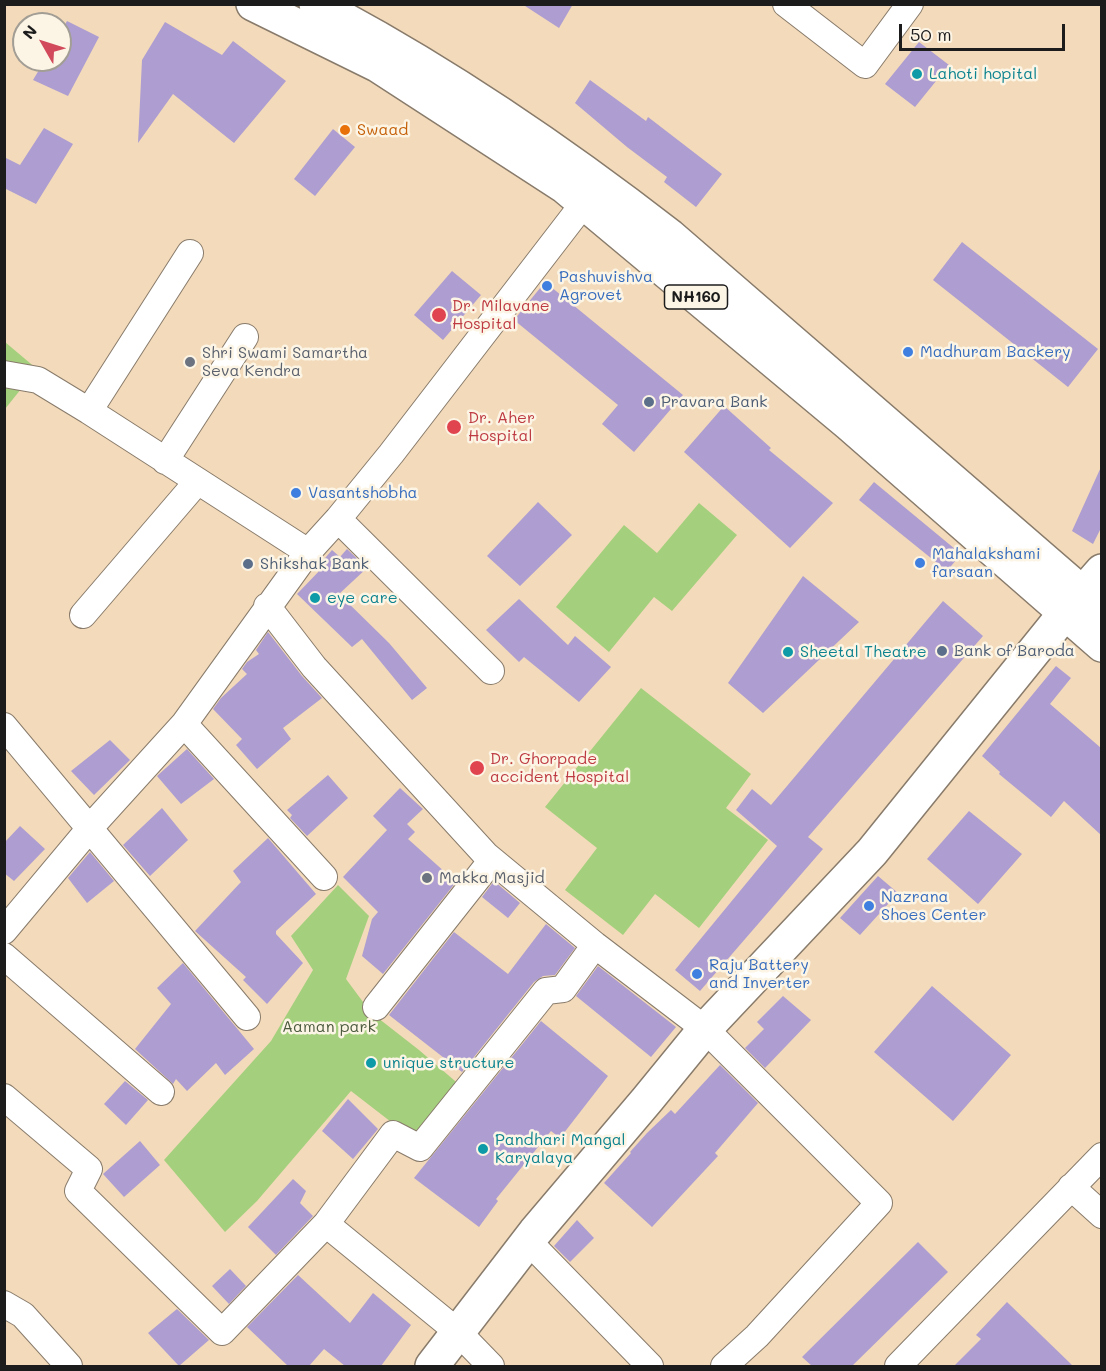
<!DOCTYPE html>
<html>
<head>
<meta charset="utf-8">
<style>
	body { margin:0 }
	#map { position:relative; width:1106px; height:1371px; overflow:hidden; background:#f3daba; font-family:Mali,sans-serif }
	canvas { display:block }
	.frame { position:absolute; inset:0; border:6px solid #1c1c1c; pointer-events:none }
	.north { position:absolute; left:12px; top:12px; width:60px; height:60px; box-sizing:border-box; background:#fcf5e5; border:2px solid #a29e95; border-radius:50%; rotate:309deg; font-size:16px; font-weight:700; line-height:24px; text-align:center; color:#1c1c1c }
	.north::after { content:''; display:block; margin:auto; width:21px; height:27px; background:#d1495b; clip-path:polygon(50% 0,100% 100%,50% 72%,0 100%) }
	.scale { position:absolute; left:899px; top:24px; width:166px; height:27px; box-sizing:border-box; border:3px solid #1c1c1c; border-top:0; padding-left:8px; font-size:18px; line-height:21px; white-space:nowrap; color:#1c1c1c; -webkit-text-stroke:4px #fcf5e5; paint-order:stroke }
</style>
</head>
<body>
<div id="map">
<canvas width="1106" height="1371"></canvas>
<div class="frame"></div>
<div class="north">N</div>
<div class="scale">50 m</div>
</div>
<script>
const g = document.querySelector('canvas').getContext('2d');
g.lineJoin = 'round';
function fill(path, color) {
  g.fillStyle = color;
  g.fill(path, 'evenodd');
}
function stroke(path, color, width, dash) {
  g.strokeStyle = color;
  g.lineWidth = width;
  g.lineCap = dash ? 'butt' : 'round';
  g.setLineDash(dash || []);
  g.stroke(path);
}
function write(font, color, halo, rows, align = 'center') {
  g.font = font + ' Mali,sans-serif';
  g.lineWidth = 5;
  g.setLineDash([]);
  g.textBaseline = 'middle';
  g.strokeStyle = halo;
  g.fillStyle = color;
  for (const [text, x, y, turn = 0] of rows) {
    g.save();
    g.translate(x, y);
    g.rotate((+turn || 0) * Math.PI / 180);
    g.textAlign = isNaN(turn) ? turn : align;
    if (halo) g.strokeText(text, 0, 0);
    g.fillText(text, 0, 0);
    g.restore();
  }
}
const green = new Path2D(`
	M5 342 37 369 5 409Z
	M699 503 737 535 672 611 654 597 609 652 556 607 624 525 657 553Z
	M641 688 751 774 726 808 768 840 699 928 655 894 623 935 565 890 597 848 545 807Z
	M338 885 369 916 346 979 366 1006 378 1018 419 1050 462 1087 417 1142 351 1091 257 1201 225 1232 164 1160 271 1041 313 970 291 936Z`);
const building = new Path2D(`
	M522 4H573L559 28Z
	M67 21 99 37 68 96 33 80 45 60H60V34Z
	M165 22 222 55 233 41 286 81 234 143 173 94 138 143 142 60Z
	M919 42 949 65 915 107 885 84Z
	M590 80 646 121 648 117 722 174 696 207 664 182 667 177 627 147 575 103Z
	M44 128 73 144 36 204 4 188V157L20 165Z
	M333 129 355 147 315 196 294 179Z
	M962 242 1098 349 1068 387 933 280Z
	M452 271 481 295 443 340 414 315Z
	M545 282 683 395 634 452 602 424 618 405 514 320Z
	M724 406 771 448 769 450 833 503 790 548 684 452Z
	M1101 467V528L1093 544 1072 531Z
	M874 482 961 554 947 571 859 500Z
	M538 502 572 535 520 586 487 556Z
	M347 549 367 568 339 594 389 643 427 688 412 700 362 639 352 647 297 594 323 567 320 564 332 550 340 557Z
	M803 576 859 622 763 713 728 683Z
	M519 599 568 645 575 636 611 667 579 702 524 657 519 662 486 630Z
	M943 601 983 636 808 837 823 849 700 991 675 970 777 846 736 810 752 789 771 805Z
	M268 632 302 676 322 698 283 728 291 739 257 769 236 745 242 739 213 709 221 698 247 674 242 669 247 662 259 654 256 650Z
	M1056 666 1071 678 1050 704 1101 748V835L1064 801 1051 817 999 774 1000 772 982 756Z
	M110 740 130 760 94 795 71 771Z
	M187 749 214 779 181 804 157 776Z
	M328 775 348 798 307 836 290 818 292 815 287 810Z
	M400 788 423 809 407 824 415 832 408 839 456 882 383 974 362 956 372 919 378 912 343 877 387 830 373 816Z
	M162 808 188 840 150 876 123 845Z
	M969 811 1022 854 978 904 927 859Z
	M20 826 45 849 14 881 4 873V843Z
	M268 838 316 894 276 931V934L303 963 267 1004 243 980 246 977 195 931 241 882 233 871Z
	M90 852 114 881 87 903 68 878Z
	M878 876 898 893 860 935 840 918Z
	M494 881 520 903 508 918 482 897Z
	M546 924 575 948 555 975 543 976 534 982 462 1072 389 1015 454 932 508 974Z
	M183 963 254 1049 225 1075 216 1063 187 1091 176 1079 173 1084 135 1049 171 1004 157 988Z
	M598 966 676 1027 651 1057 576 996Z
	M932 986 1011 1055 953 1121 874 1052Z
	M783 996 811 1020 765 1068 745 1048 764 1029 757 1022Z
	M541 1021 608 1076 560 1138 551 1131 496 1199 498 1201 479 1227 414 1178Z
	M720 1065 758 1103 715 1153 718 1156 652 1227 604 1183 631 1153 630 1152 647 1133 671 1110 675 1114Z
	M125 1081 148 1100 126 1125 104 1104Z
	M348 1099 378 1129 353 1159 322 1131Z
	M140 1141 160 1165 124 1197 103 1174Z
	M293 1179 306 1191 300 1203 313 1216 276 1255 248 1227Z
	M577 1220 594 1238 570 1262 554 1246Z
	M918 1242 948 1272 852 1366H812L802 1357Z
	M230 1269 246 1286 229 1304 212 1286Z
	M298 1275 350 1323 373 1293 411 1325 381 1366H345L324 1349 309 1366H288L247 1327Z
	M1007 1302 1073 1366H954L981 1339 976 1335Z
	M177 1309 209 1340 179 1366 148 1333Z`);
const minor = new Path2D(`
	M786 4 865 65 910 4
	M4 374 38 380 89 411 308 552
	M89 411 190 253
	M165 461 245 337
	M338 519 491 671
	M267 606 314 667 486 855 595 945 705 1029 879 1203 757 1336 724 1366
	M83 615 197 482
	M184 724 324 877
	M4 726 247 1017
	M4 931 96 821 184 724 308 552 338 519 391 454 594 190
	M4 956 161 1092
	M376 1007 492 860
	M4 1097 89 1169 78 1191 222 1332 326 1224 393 1134 420 1148 546 991 563 989 595 945
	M1071 1187 1102 1215
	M326 1224 458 1332 491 1366
	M528 1241 650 1366
	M4 1304 23 1315 69 1366
	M898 1366 1102 1156`);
const secondary = new Path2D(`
	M432 1366 535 1232 647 1100 705 1029 872 852 1065 613 1102 571`);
const trunk = new Path2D(`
	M253 4 377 65 565 187 849 424 1102 645
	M316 4C442 70 558 149 670 236L1102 610`);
const markers = [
	[917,74,6,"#0f9aa8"],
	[345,130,6,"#e8710a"],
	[547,286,6,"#3f7fe0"],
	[439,315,8,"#e0444e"],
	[908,352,6,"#3f7fe0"],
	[190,362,6,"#6b7280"],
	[649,402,6,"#5c6f8a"],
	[454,427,8,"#e0444e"],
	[296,493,6,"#3f7fe0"],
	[920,563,6,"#3f7fe0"],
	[248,564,6,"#5c6f8a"],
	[315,598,6,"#0f9aa8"],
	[942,651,6,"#5c6f8a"],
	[788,652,6,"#0f9aa8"],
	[477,768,8,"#e0444e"],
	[427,878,6,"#6b7280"],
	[869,906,6,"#3f7fe0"],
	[697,974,6,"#3f7fe0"],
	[371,1063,6,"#0f9aa8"],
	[483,1149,6,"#0f9aa8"]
];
const shields = [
	[696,297,63]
];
const shieldNames = [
	["NH160",696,297]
];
const cultureNames = [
	["Lahoti hopital",929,74],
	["eye care",327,598],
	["Sheetal Theatre",800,652],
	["unique structure",383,1063],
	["Pandhari Mangal",495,1140],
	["Karyalaya",495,1158]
];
const foodNames = [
	["Swaad",357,130]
];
const shopNames = [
	["Pashuvishva",559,277],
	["Agrovet",559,295],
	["Madhuram Backery",920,352],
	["Vasantshobha",308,493],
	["Mahalakshami",932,554],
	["farsaan",932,572],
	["Nazrana",881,897],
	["Shoes Center",881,915],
	["Raju Battery",709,965],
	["and Inverter",709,983]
];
const healthNames = [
	["Dr. Milavane",452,306],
	["Hospital",452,324],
	["Dr. Aher",468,418],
	["Hospital",468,436],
	["Dr. Ghorpade",490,759],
	["accident Hospital",490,777]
];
const worshipNames = [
	["Shri Swami Samartha",202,353],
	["Seva Kendra",202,371],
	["Makka Masjid",439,878]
];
const serviceNames = [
	["Pravara Bank",661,402],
	["Shikshak Bank",260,564],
	["Bank of Baroda",954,651]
];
const parkNames = [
	["Aaman park",329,1027]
];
fill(green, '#a4d07d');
fill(building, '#ad9dd1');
stroke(minor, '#887b6b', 28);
stroke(secondary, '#887b6b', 36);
stroke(trunk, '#887b6b', 36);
stroke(minor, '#fff', 26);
stroke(secondary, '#fff', 33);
stroke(trunk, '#fff', 33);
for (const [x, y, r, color] of markers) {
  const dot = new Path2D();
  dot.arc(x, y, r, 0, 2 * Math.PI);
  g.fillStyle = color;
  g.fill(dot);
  stroke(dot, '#fcf5e5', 2);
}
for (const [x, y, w] of shields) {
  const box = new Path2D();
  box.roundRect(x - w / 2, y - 12, w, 24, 4.5);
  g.fillStyle = '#fcf5e5';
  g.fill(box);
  stroke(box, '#1c1c1c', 1.5);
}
write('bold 15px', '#1c1c1c', null, shieldNames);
write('16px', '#0d838f', '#fcf5e5', cultureNames, 'left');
write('16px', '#c56008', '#fcf5e5', foodNames, 'left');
write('16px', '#366cbe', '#fcf5e5', shopNames, 'left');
write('16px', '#be3a42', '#fcf5e5', healthNames, 'left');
write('16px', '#5b616d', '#fcf5e5', worshipNames, 'left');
write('16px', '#4e5e75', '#fcf5e5', serviceNames, 'left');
write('16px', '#4c5b3e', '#fcf5e5', parkNames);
</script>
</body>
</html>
